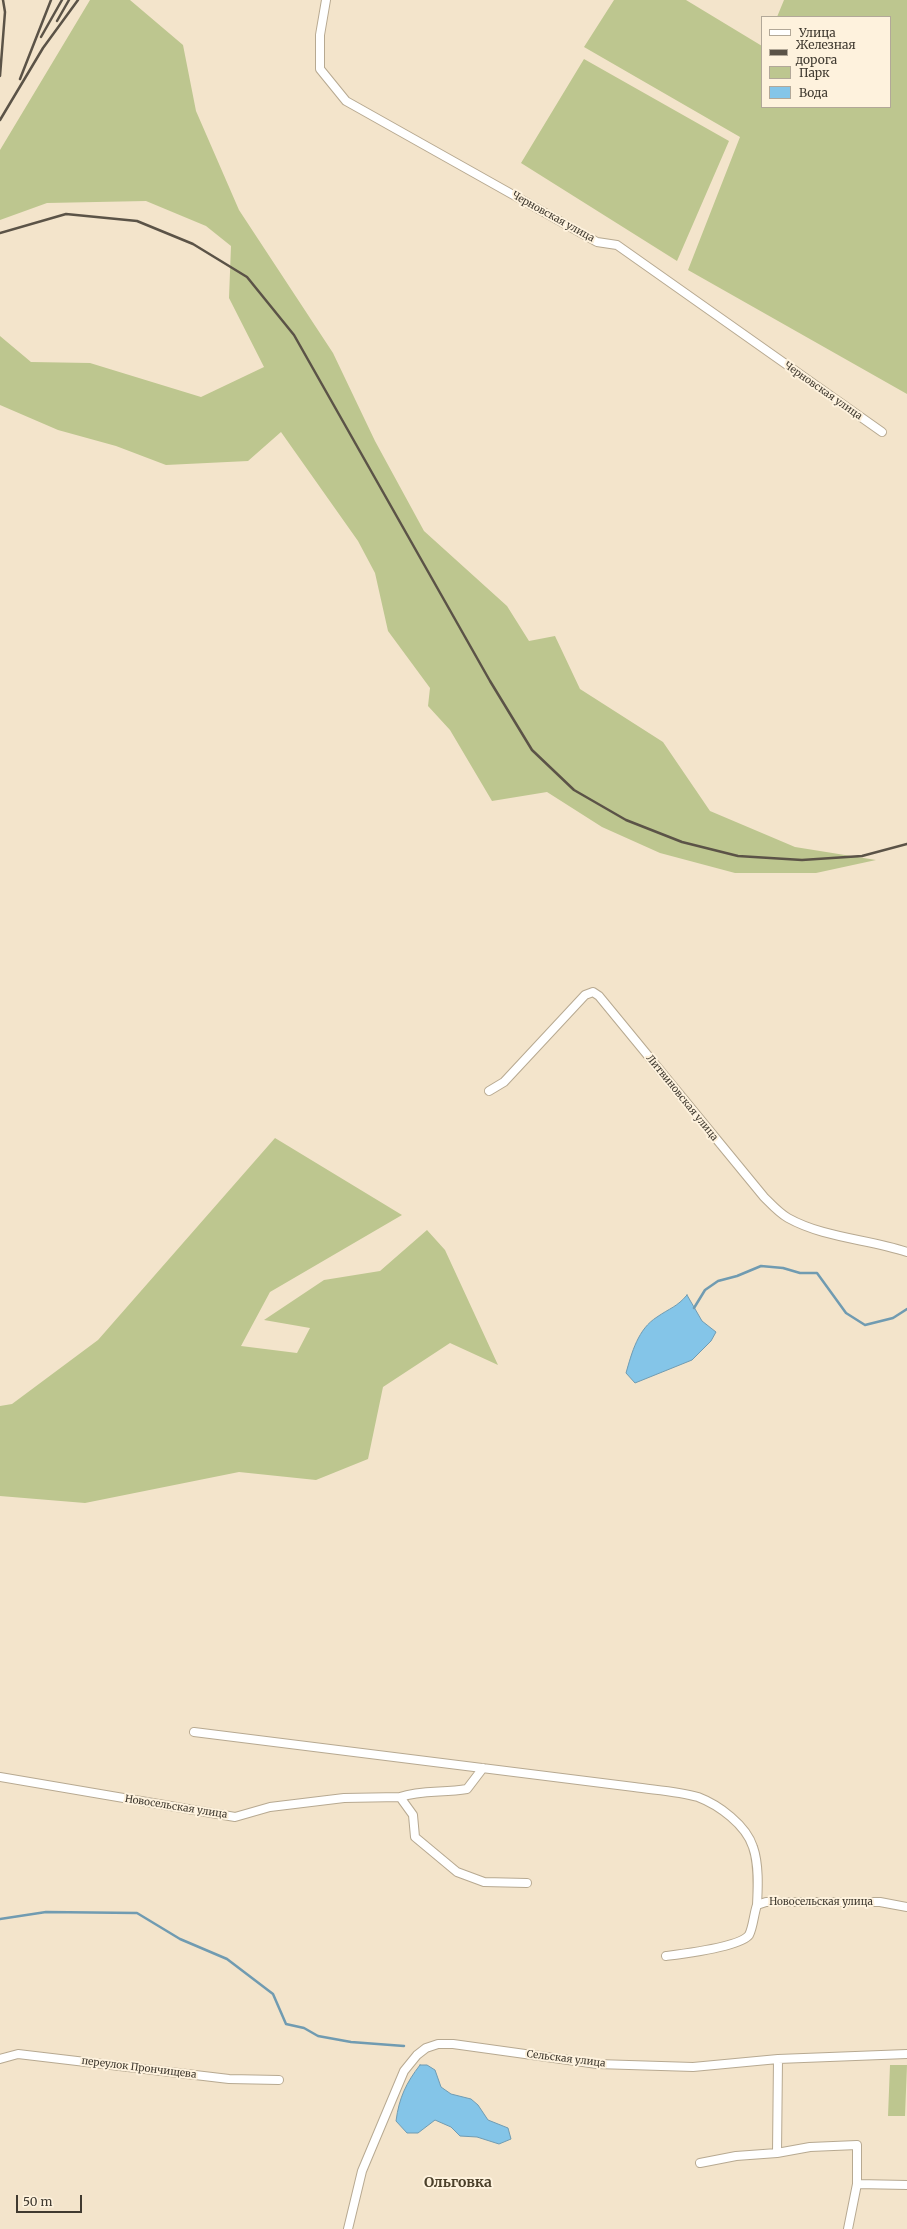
<!DOCTYPE html>
<html>
<head>
<meta charset="utf-8">
<style>
	body { margin:0 }
	#map { position:relative; width:907px; height:2229px; overflow:hidden; background:#f3e4cb; font-family:Merriweather,serif }
	canvas { display:block }
	.legend { position:absolute; left:761px; top:16px; width:130px; height:92px; box-sizing:border-box; background:#fef2dd; border:1px solid #b2a898; margin:0; padding:5px 7px; list-style:none; font-size:12px; color:#403a30 }
	.legend li { display:flex; align-items:center; gap:8px; height:20px }
	.legend b { width:20px; border:1px solid #b2a898 }
	.scale { position:absolute; left:16px; top:2195px; width:66px; height:18px; box-sizing:border-box; border:2px solid #403a30; border-top:0; padding-left:5px; font-size:12px; line-height:14px; white-space:nowrap; color:#403a30; -webkit-text-stroke:3px #fef2dd; paint-order:stroke }
</style>
</head>
<body>
<div id="map">
<canvas width="907" height="2229"></canvas>
<ul class="legend">
<li><b style="height:5px;background:#fff"></b>Улица</li>
<li><b style="height:5px;background:#5b5347"></b>Железная дорога</li>
<li><b style="height:11px;background:#bdc68f"></b>Парк</li>
<li><b style="height:11px;background:#84c5e8"></b>Вода</li>
</ul>
<div class="scale">50 m</div>
</div>
<script>
const g = document.querySelector('canvas').getContext('2d');
g.lineJoin = 'round';
function fill(path, color) {
  g.fillStyle = color;
  g.fill(path, 'evenodd');
}
function stroke(path, color, width, dash) {
  g.strokeStyle = color;
  g.lineWidth = width;
  g.lineCap = dash ? 'butt' : 'round';
  g.setLineDash(dash || []);
  g.stroke(path);
}
function write(font, color, halo, rows, align = 'center') {
  g.font = font + ' Merriweather,serif';
  g.lineWidth = 4;
  g.setLineDash([]);
  g.textBaseline = 'middle';
  g.strokeStyle = halo;
  g.fillStyle = color;
  for (const [text, x, y, turn = 0] of rows) {
    g.save();
    g.translate(x, y);
    g.rotate((+turn || 0) * Math.PI / 180);
    g.textAlign = isNaN(turn) ? turn : align;
    if (halo) g.strokeText(text, 0, 0);
    g.fillText(text, 0, 0);
    g.restore();
  }
}
const green = new Path2D(`
	M90 0H130L183 45 196 111 239 210 333 353 375 441 424 531 507 606 529 641 555 636 580 689 663 742 710 811 795 847 876 860 816 873H735L660 853 602 827 547 792 492 801 450 730 428 706 430 688 388 631 375 573 358 541 281 432 248 461 166 465 116 446 58 430 0 405V336L31 362 90 363 201 397 264 367 229 298 231 246 206 226 146 201 47 203 0 220V150Z
	M614 0H686L762 46V107H890V17H777L784 0H907V394L688 270 740 137 584 47Z
	M584 59 729 141 677 261 521 163Z
	M275 1138 402 1215 270 1292 241 1346 297 1353 310 1328 264 1320 324 1280 380 1271 427 1230 445 1250 498 1365 450 1343 383 1387 368 1459 316 1480 239 1472 85 1503 0 1496V1406L12 1404 98 1340Z
	M890 2065H907L905 2116H888Z`);
const water = new Path2D(`
	M687 1295 702 1321 716 1332 711 1341 692 1360 635 1383 626 1373C632 1352 638 1329 657 1317 670 1308 677 1307 687 1295Z
	M420 2065H427L435 2070 441 2087 451 2094 471 2099 478 2105 488 2120 508 2128 511 2139 499 2144 477 2137 460 2136 451 2127 435 2120 418 2133H407L396 2121C399 2098 406 2083 420 2065Z`);
const stream = new Path2D(`
	M694 1308 705 1290 718 1281 737 1276 761 1266 783 1268 800 1273H817L846 1313 865 1325 893 1318 907 1309
	M0 1919 46 1912 137 1913 180 1939 227 1959 273 1994 286 2024 304 2028 318 2036 351 2042 404 2046`);
const minor = new Path2D(`
	M326 0 320 35V69L346 101 597 242 617 245 882 432
	M489 1091 504 1082 585 995 593 992 599 996 764 1197C771 1204 779 1213 788 1218 824 1238 868 1239 907 1252
	M194 1732 634 1787C654 1790 678 1791 698 1797 719 1805 746 1825 753 1847 759 1864 758 1887 757 1905
	M0 1777 235 1817 270 1807 344 1798 400 1797 413 1815 415 1837 457 1872 484 1882 527 1883
	M400 1797C421 1790 444 1793 467 1789L483 1768
	M666 1956C682 1954 740 1947 749 1935 753 1928 754 1913 757 1905L766 1902H880L907 1907
	M0 2059 18 2054 229 2079 279 2080
	M777 2153 778 2059
	M700 2163 736 2156 777 2153 810 2147 857 2145V2184
	M348 2229 362 2171 404 2071 417 2055 426 2048 438 2044H453L597 2064 693 2067 778 2059 907 2054
	M848 2229 857 2184 907 2185`);
const rail = new Path2D(`
	M57 21 69 0
	M41 37 62 0
	M0 76 5 12 3 0
	M20 79 51 0
	M0 120 43 48 78 0
	M0 233 66 214 137 221 193 244 247 277 294 335 490 681 532 750 574 790 626 820 682 842 738 856 802 860 862 856 907 844`);
const streetNames = [
	["Черновская улица",553,217,29],
	["Черновская улица",823,391,35],
	["Литвиновская улица",682,1098,51],
	["Новосельская улица",176,1807,9],
	["Новосельская улица",821,1902],
	["Сельская улица",566,2059,7],
	["переулок Прончищева",139,2068,7]
];
const districtNames = [
	["Ольговка",458,2183]
];
fill(green, '#bdc68f');
fill(water, '#84c5e8');
stroke(water, '#709bb1', 1);
stroke(stream, '#709bb1', 2.5);
stroke(minor, '#b7a991', 10);
stroke(minor, '#fff', 8);
stroke(rail, '#5b5347', 2.5);
write('10px', '#403a30', '#fef2dd', streetNames);
write('bold 14px', '#4b402a', '#fef2dd', districtNames);
</script>
</body>
</html>
